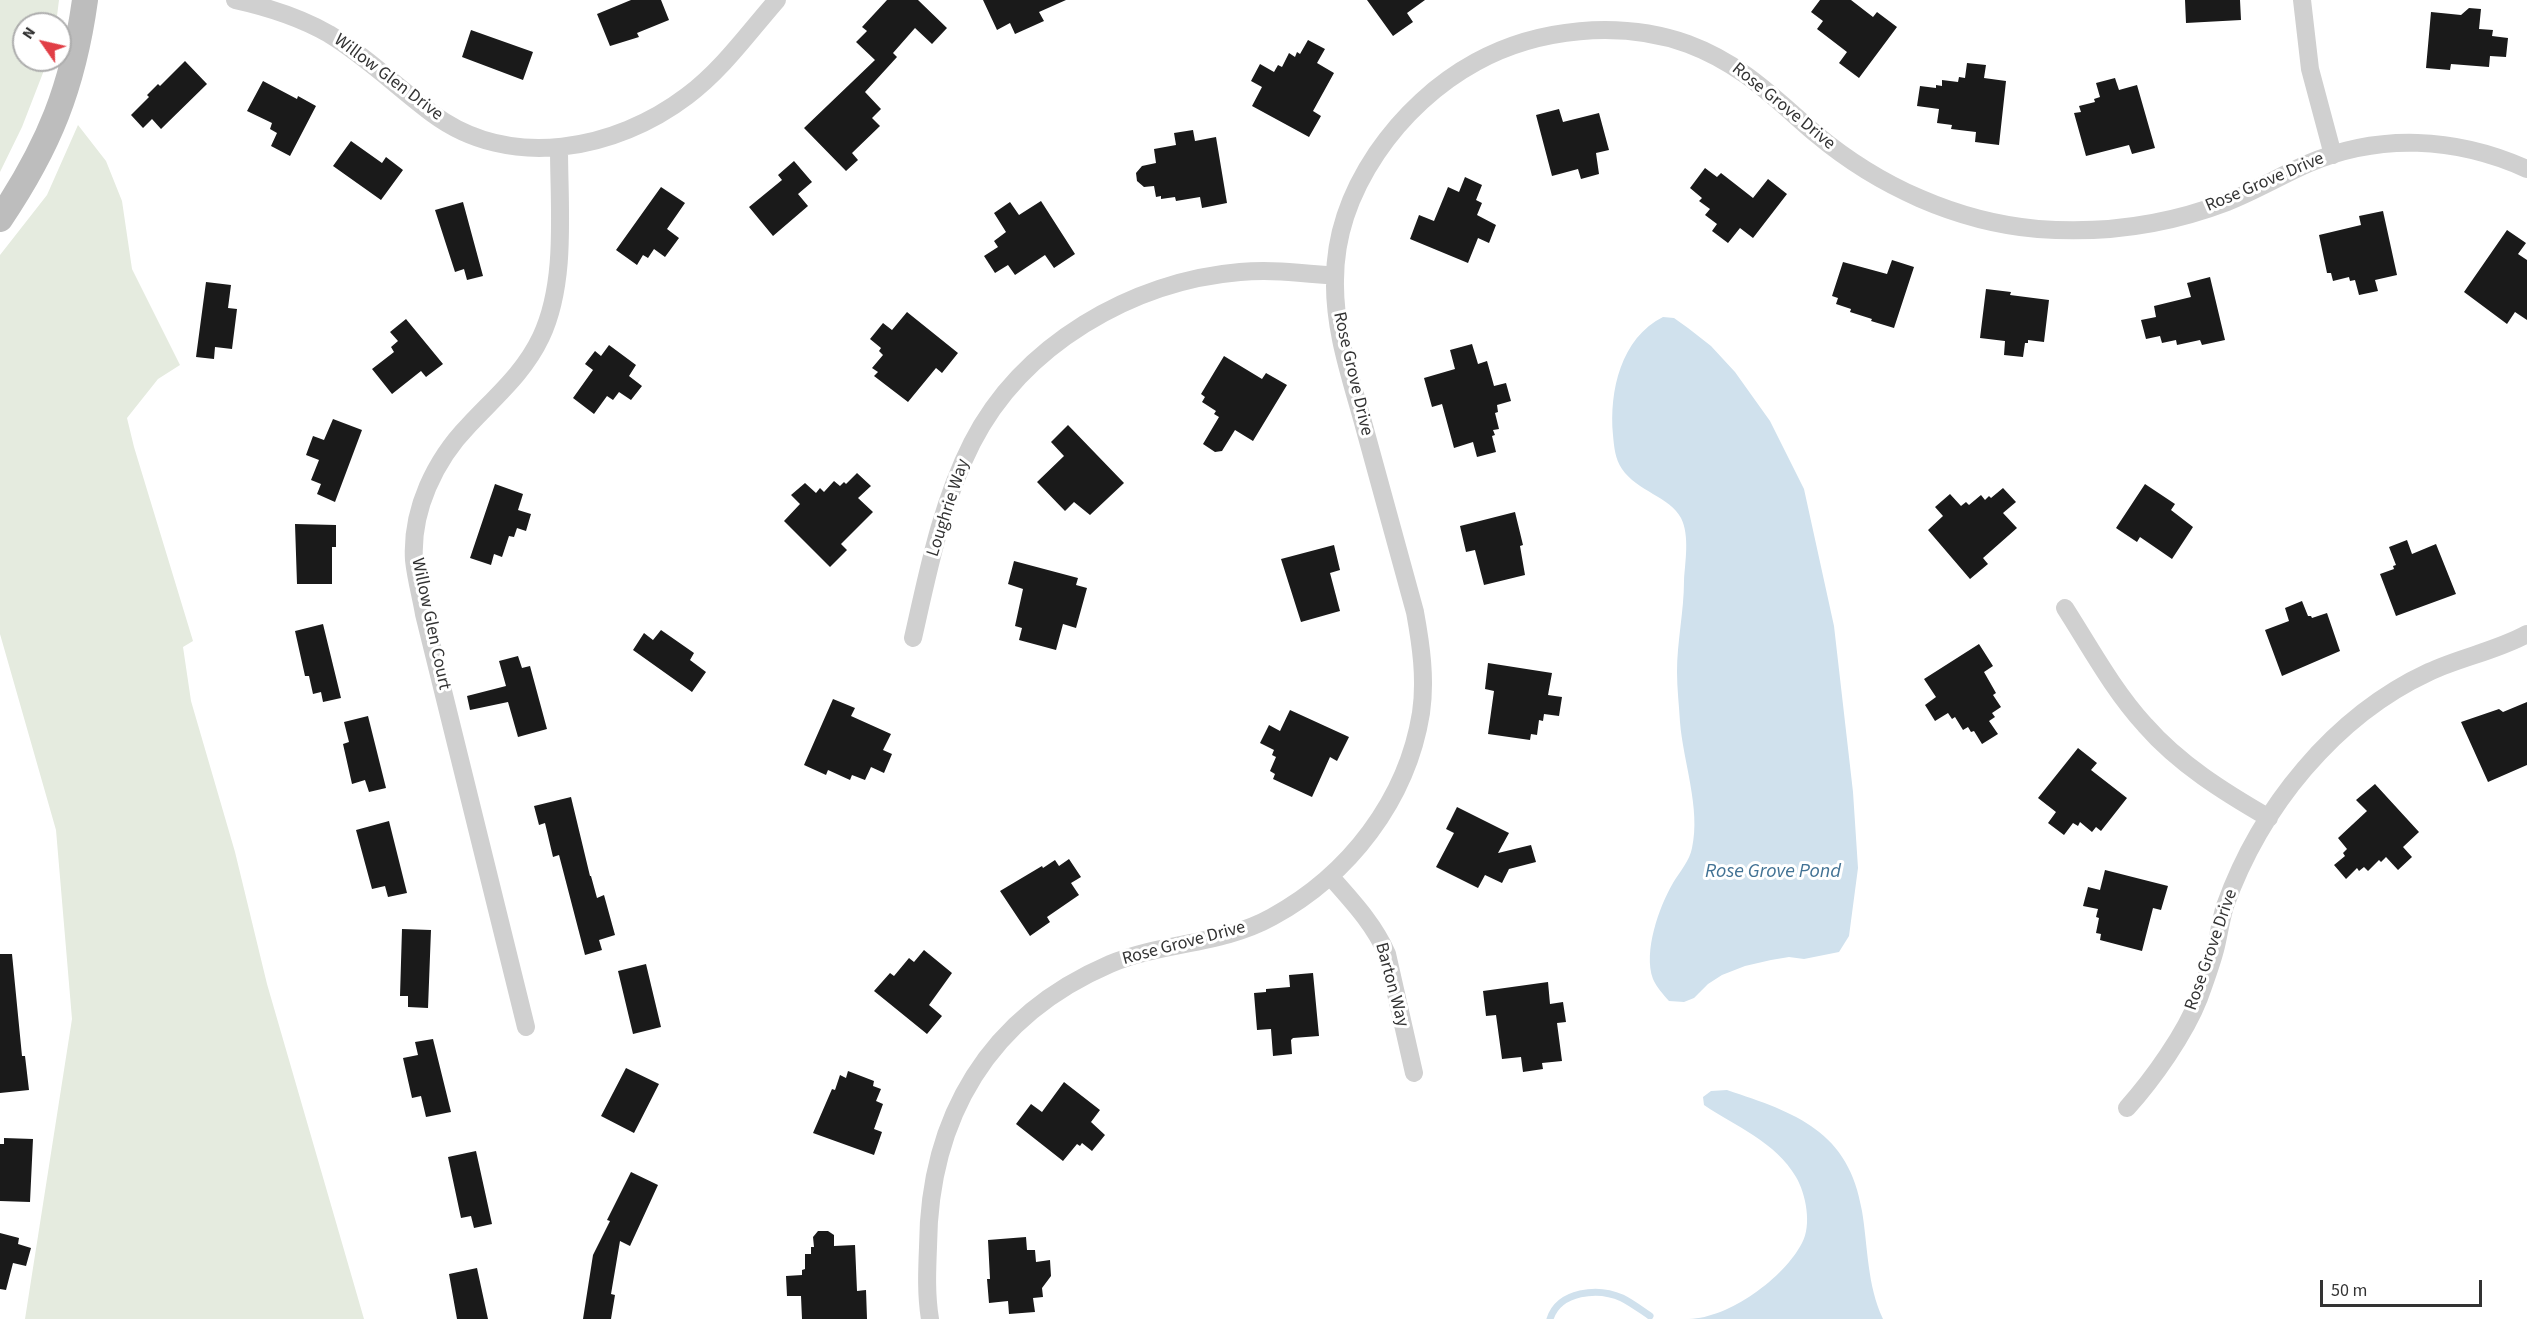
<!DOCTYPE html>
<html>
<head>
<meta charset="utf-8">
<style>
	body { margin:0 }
	#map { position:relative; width:2527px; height:1319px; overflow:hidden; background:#fff; font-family:"Source Sans 3",sans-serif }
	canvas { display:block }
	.north { position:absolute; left:12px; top:12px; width:60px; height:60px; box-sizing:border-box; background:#fff; border:2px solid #adadad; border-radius:50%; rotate:304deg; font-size:16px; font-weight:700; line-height:24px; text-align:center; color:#333 }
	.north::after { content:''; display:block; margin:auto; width:21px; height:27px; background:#e13e46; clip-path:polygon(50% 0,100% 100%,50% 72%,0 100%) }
	.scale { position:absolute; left:2320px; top:1280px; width:162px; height:27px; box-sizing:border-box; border:3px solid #333; border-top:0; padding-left:8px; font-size:18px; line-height:21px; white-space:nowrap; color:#333; -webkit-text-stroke:4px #fff; paint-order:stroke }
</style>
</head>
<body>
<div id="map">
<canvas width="2527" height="1319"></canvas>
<div class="north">N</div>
<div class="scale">50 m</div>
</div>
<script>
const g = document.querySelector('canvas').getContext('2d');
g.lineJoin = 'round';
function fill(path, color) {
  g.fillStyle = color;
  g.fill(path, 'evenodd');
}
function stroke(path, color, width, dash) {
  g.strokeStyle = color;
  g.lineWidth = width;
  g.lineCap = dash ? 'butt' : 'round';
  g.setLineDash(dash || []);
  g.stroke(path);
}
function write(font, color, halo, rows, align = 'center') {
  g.font = font + ' "Source Sans 3",sans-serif';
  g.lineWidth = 6;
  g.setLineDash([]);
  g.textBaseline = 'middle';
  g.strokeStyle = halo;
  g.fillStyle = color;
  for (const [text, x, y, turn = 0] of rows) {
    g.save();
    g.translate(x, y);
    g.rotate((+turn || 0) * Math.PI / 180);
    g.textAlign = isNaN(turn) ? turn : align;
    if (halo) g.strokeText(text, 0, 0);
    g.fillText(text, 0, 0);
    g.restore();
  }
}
const green = new Path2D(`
	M0 0H59L56 24H24V60H48L22 127 0 172Z
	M78 125 106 161 122 201 132 269 180 365 158 379 127 418 134 447 193 641 183 647 191 701 235 852 267 984 364 1319H25L72 1019 56 830 0 634V255L47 195Z`);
const water = new Path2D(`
	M1663 317 1674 318 1688 328 1711 346 1735 372 1770 421 1804 489 1834 626 1853 792 1858 868 1849 936 1839 952 1804 959 1789 957 1771 960 1745 966 1722 975 1708 984 1694 998 1684 1002 1669 1001C1663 994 1657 988 1653 979 1643 952 1659 907 1673 883 1679 873 1690 860 1692 848 1701 809 1683 761 1680 722 1679 705 1677 688 1677 672 1677 642 1684 611 1684 581 1685 562 1690 536 1681 518 1670 497 1637 491 1622 469 1615 459 1614 446 1613 435 1609 391 1621 338 1663 317Z
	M1727 1090C1796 1113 1849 1131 1862 1211 1868 1247 1867 1285 1883 1319H1689C1729 1318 1784 1278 1802 1243 1812 1225 1806 1194 1796 1177 1776 1142 1735 1126 1704 1105L1703 1097 1711 1091Z`);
const stream = new Path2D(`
	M1550 1319C1559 1291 1598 1287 1622 1298 1632 1303 1641 1310 1650 1316`);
const building = new Path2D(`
	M631 0H661L669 20 637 33 639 37 610 46 597 14Z
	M887 0H918L947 28 932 44 915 28 893 53 897 57 865 92 881 109 872 118 880 126 852 153 858 160 846 171 804 128 875 60 856 42 867 31 862 27Z
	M983 0H1066L1039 12 1044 21 1015 34 1010 23 997 30Z
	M1367 0H1425L1407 13 1413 22 1393 36Z
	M1820 0H1851L1873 17 1877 12 1897 27 1859 78 1839 63 1847 52 1817 29 1823 21 1811 12Z
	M2185 0H2240L2241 20 2186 23Z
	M2469 8 2481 9 2479 29 2493 30 2492 36 2508 38 2506 57 2490 56 2489 67 2451 64 2450 70 2426 68 2431 12 2461 15Z
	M471 30 533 52 523 80 462 57Z
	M1308 40 1325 49 1317 63 1334 73 1313 111 1321 116 1309 137 1252 106 1262 87 1251 81 1260 64 1274 72 1278 65 1282 67 1289 53 1295 57 1297 52 1300 54Z
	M185 61 207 84 161 129 152 119 143 128 131 115 149 97 147 95 158 84 160 86Z
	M1967 63 1986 65 1984 78 2006 81 1999 145 1975 142 1976 132 1951 129 1952 125 1937 123 1939 109 1917 106 1920 86 1936 88V85L1942 86V80L1958 82 1959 77 1965 78Z
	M2115 78 2119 90 2137 85 2155 148 2132 154 2129 145 2086 156 2074 113 2081 112 2079 106 2095 102 2094 99 2100 97 2096 83Z
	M263 81 297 99 298 96 316 106 290 156 271 146 277 133 270 129 272 123 247 111Z
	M1559 109 1563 122 1599 113 1609 150 1596 153 1599 174 1581 179 1578 169 1552 176 1536 115Z
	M1193 130 1195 141 1216 137 1227 203 1202 208 1200 197 1176 201 1175 197 1161 199V196L1156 197 1154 186 1144 187 1137 181 1136 173 1142 166 1156 163 1154 149 1176 145 1174 133Z
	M351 141 382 163 386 157 403 170 381 200 333 166Z
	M794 161 812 182 798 194 808 206 773 236 749 207 782 180 778 175Z
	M1705 168 1717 177 1721 173 1753 198 1768 179 1787 194 1753 238 1740 228 1728 243 1712 231 1717 224 1705 215 1710 209 1699 201 1702 198 1690 188Z
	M1465 177 1482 185 1476 200 1482 203 1477 215 1496 225 1489 243 1478 238 1468 263 1410 239 1419 215 1434 221 1448 187 1459 192Z
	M661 187 685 203 667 229 679 238 665 257 654 249 648 258 643 255 637 265 616 250Z
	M1041 201 1075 254 1054 268 1045 255 1015 275 1008 265 995 273 984 256 998 247 994 241 1006 232 994 213 1010 202 1019 215Z
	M463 202 483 276 467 280 464 269 455 272 435 210Z
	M2383 211 2397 275 2375 280 2378 291 2359 295 2355 280 2350 281 2349 277 2333 281 2331 273H2327L2319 235 2361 225 2359 216Z
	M2507 230 2526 243 2518 254 2527 260V320L2515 312 2507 324 2464 292Z
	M1892 260 1914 267 1894 328 1871 321 1872 319 1850 312 1851 309 1836 304 1838 298 1832 296 1843 262 1887 274Z
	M2210 277 2225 340 2202 345 2200 340 2177 345 2176 340 2162 343 2160 336 2146 339 2141 320 2156 317 2154 306 2191 297 2187 283Z
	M206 282 231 285 228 308 237 309 232 349 215 347 214 359 196 357Z
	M1986 289 2011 292 2010 295 2049 300 2044 342 2028 340V343H2025L2023 357 2004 355 2005 341 1980 338Z
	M907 312 958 353 942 373 936 368 908 402 874 376 878 372 872 368 883 355 879 351 881 348 870 339 883 323 892 330Z
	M406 319 443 364 426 377 421 371 392 394 372 369 394 352 391 347 398 341 390 332Z
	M1472 344 1478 364 1487 361 1494 386 1506 383 1511 401 1497 405 1498 412 1495 413 1499 429 1493 430 1495 435 1492 436 1496 452 1477 457 1473 442 1454 448 1442 404 1432 407 1424 378 1455 369 1450 350Z
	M609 345 636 365 629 376 642 386 631 400 619 392 613 400 607 396 594 414 573 398 593 370 585 364 595 351 601 356Z
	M1224 356 1262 379 1266 373 1287 385 1253 441 1235 430 1222 451 1215 452 1203 444 1219 417 1214 414 1216 411 1202 402 1205 397 1201 394Z
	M333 419 362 430 335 502 317 494 321 484 311 480 319 460 306 455 313 436 324 440Z
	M1068 425 1124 483 1090 515 1074 502 1065 511 1037 482 1064 456 1051 442Z
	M857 473 871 486 858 498 873 512 841 544 847 550 830 567 784 521 800 504 791 495 805 483 816 493 820 488 824 492 834 481 840 486 844 482 846 484Z
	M495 484 523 494 518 510 531 514 526 531 517 528 514 537 509 536 502 557 494 554 491 565 470 558Z
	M2145 484 2175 504 2171 510 2193 527 2172 559 2140 537 2137 542 2116 528Z
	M2003 488 2016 502 2003 513 2017 528 1983 558 1988 564 1970 579 1928 530 1943 516 1935 507 1950 494 1961 506 1966 502 1969 505 1981 495 1985 500 1989 496 1991 498Z
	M1515 512 1523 545 1520 546 1525 575 1484 585 1475 550 1466 552 1460 526Z
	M295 524 336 525V547H332V584H297Z
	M2407 540 2412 554 2436 544 2456 594 2396 616 2380 574 2394 569 2393 566 2396 565 2389 547Z
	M1334 545 1340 570 1330 573 1340 611 1301 622 1281 559Z
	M1014 561 1078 578 1076 585 1087 588 1076 628 1063 624 1056 650 1019 640 1022 628 1015 626 1023 589 1008 584Z
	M2302 601 2308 616H2311L2312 618 2327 613 2340 651 2282 676 2265 630 2289 621 2285 608Z
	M323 624 341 698 323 702 321 692 313 694 309 676H305L295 631Z
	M661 630 694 653 690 660 706 672 692 692 633 650 644 633 653 640Z
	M1979 644 1993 666 1984 672 1996 693 1993 695 2001 707 1992 713 1995 717 1989 721 1998 734 1982 744 1974 731 1971 732 1968 727 1963 730 1955 717 1952 719 1948 713 1935 721 1925 705 1936 697 1924 679Z
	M518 656 522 668 530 666 547 729 518 737 508 702 470 710 467 696 506 686 499 661Z
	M1488 663 1552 673 1548 695 1562 697 1559 716 1544 714 1543 721 1539 720 1537 735 1531 734 1530 740 1488 734 1494 691 1485 689Z
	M833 699 855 708 851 716 891 734 883 750 892 754 884 773 871 767 865 780 852 775 850 780 828 770 826 775 804 765Z
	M2527 702V765L2488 782 2461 722 2499 709 2503 712Z
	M1290 710 1349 737 1337 761 1330 757 1312 797 1273 779 1275 774 1270 771 1276 757 1272 755 1274 750 1260 743 1269 725 1280 731Z
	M368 716 386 788 369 792 365 780 352 784 343 744 349 742 344 722Z
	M2078 748 2097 763 2091 770 2127 798 2101 831 2096 827 2092 832 2080 822 2078 826 2073 823 2064 835 2048 823 2056 812 2038 798Z
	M2375 784 2419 832 2403 847 2412 857 2398 870 2386 857 2381 862 2379 860 2368 871 2364 867 2359 871 2357 868 2346 879 2334 865 2345 856 2343 853 2347 849 2338 838 2367 811 2356 800Z
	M571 797 590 876H591L597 898 604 895 615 935 599 940 602 950 585 955 559 855 553 857 545 823 539 825 534 806Z
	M1457 807 1509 833 1498 853 1531 845 1536 862 1509 869 1502 883 1485 875 1478 888 1436 867 1454 833 1446 829Z
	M389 821 407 893 388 897 385 886 372 889 356 830Z
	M1069 859 1081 877 1071 883 1079 895 1047 917 1050 922 1030 936 1000 891 1042 866 1043 868 1055 860 1059 866Z
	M2105 870 2168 886 2161 910 2153 908 2142 951 2100 940 2101 934 2096 933 2099 918 2096 917 2098 909 2083 906 2088 887 2100 890Z
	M402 929 431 930 428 1008 408 1007V996H400Z
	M924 950 952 973 929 1005 942 1016 927 1034 874 991 890 973 894 976 909 958 914 962Z
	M0 954H12L22 1056H25L29 1090 0 1093Z
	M646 964 661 1027 633 1034 618 971Z
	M1313 973 1319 1036 1293 1038 1291 1040 1292 1054 1273 1056 1271 1029 1257 1030 1254 993 1266 992V989L1290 987 1289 975Z
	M1548 982 1550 1004 1563 1002 1566 1022 1557 1023 1562 1061 1542 1063 1543 1069 1523 1072 1521 1057 1502 1059 1496 1015 1486 1016 1483 991Z
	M433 1039 451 1112 426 1117 421 1096 412 1098 403 1058 418 1055 415 1042Z
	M626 1068 659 1084 634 1133 601 1116Z
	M848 1071 874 1081 873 1086 881 1089 876 1101 883 1104 874 1129 882 1132 874 1155 813 1133 832 1089 835 1090 840 1075 846 1078Z
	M1064 1082 1100 1110 1091 1122 1105 1135 1092 1151 1082 1143 1080 1146 1077 1144 1063 1161 1016 1124 1031 1104 1042 1112Z
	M4 1138 33 1139 30 1202 0 1201V1144H4Z
	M476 1151 492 1224 474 1228 471 1216 461 1218 448 1157Z
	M631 1172 658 1185 630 1246 620 1241 611 1294 615 1295 611 1319H583L593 1255 610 1221 607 1220Z
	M818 1231H828L834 1235V1246L855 1245 857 1291 866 1290 867 1319H802L801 1296H787L786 1276 802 1275V1270L805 1269V1254H811V1247H814L813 1237Z
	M0 1233 19 1238 18 1244 31 1248 26 1266 13 1263 6 1290 0 1289Z
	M1026 1237 1027 1250H1035L1036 1262 1050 1260 1051 1276 1042 1288 1043 1297 1033 1298 1035 1312 1009 1314 1008 1301 989 1303 987 1279H990L988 1240Z
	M477 1268 488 1319H457L449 1274Z`);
const street = new Path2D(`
	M235 0C267 7 301 18 329 34 367 57 398 88 433 114 510 171 616 150 687 96 722 70 749 32 777 0
	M2302 0 2310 69 2333 155
	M2065 608C2090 647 2113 690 2145 725 2179 764 2224 792 2269 818
	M913 638C928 572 941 504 972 443 1022 345 1132 281 1240 272 1271 269 1303 273 1335 276
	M1330 876C1352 901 1374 924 1387 954L1414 1073
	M526 1027 424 614C421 596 416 579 414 560 411 510 435 460 469 425 496 396 524 373 541 337 567 282 559 209 559 148
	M2127 1108C2153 1079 2185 1034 2199 998 2205 981 2212 963 2216 946 2219 933 2221 919 2225 906 2260 808 2334 716 2429 672 2461 657 2496 651 2527 634
	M930 1319C926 1295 927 1271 928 1247 929 1117 989 1016 1110 964 1162 942 1222 945 1272 917 1349 875 1407 800 1421 713 1426 679 1421 645 1415 612 1398 550 1381 488 1364 426 1351 378 1334 331 1335 280 1335 191 1399 104 1476 62 1538 28 1620 20 1688 44 1742 64 1774 98 1816 134 1878 186 1957 222 2038 229 2103 234 2167 225 2227 202 2255 191 2280 176 2307 164 2379 133 2456 137 2527 169`);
const secondary = new Path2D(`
	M0 219C49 146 73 87 85 0`);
const streetNames = [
	["Willow Glen Drive",388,78,37],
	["Rose Grove Drive",1783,107,39],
	["Rose Grove Drive",2265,183,-23],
	["Rose Grove Drive",1352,374,77],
	["Loughrie Way",949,508,-72],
	["Willow Glen Court",430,624,78],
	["Rose Grove Drive",1184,944,-15],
	["Rose Grove Drive",2212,950,-71],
	["Barton Way",1391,985,75]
];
const waterNames = [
	["Rose Grove Pond",1773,873]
];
fill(green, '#e5ebdf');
fill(water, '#d0e1ed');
stroke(stream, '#d0e1ed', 7);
fill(building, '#1a1a1a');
stroke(street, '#d0d0d0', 18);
stroke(secondary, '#bdbdbd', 26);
write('18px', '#333', '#fff', streetNames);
write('italic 20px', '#427294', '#fff', waterNames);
</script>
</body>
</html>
